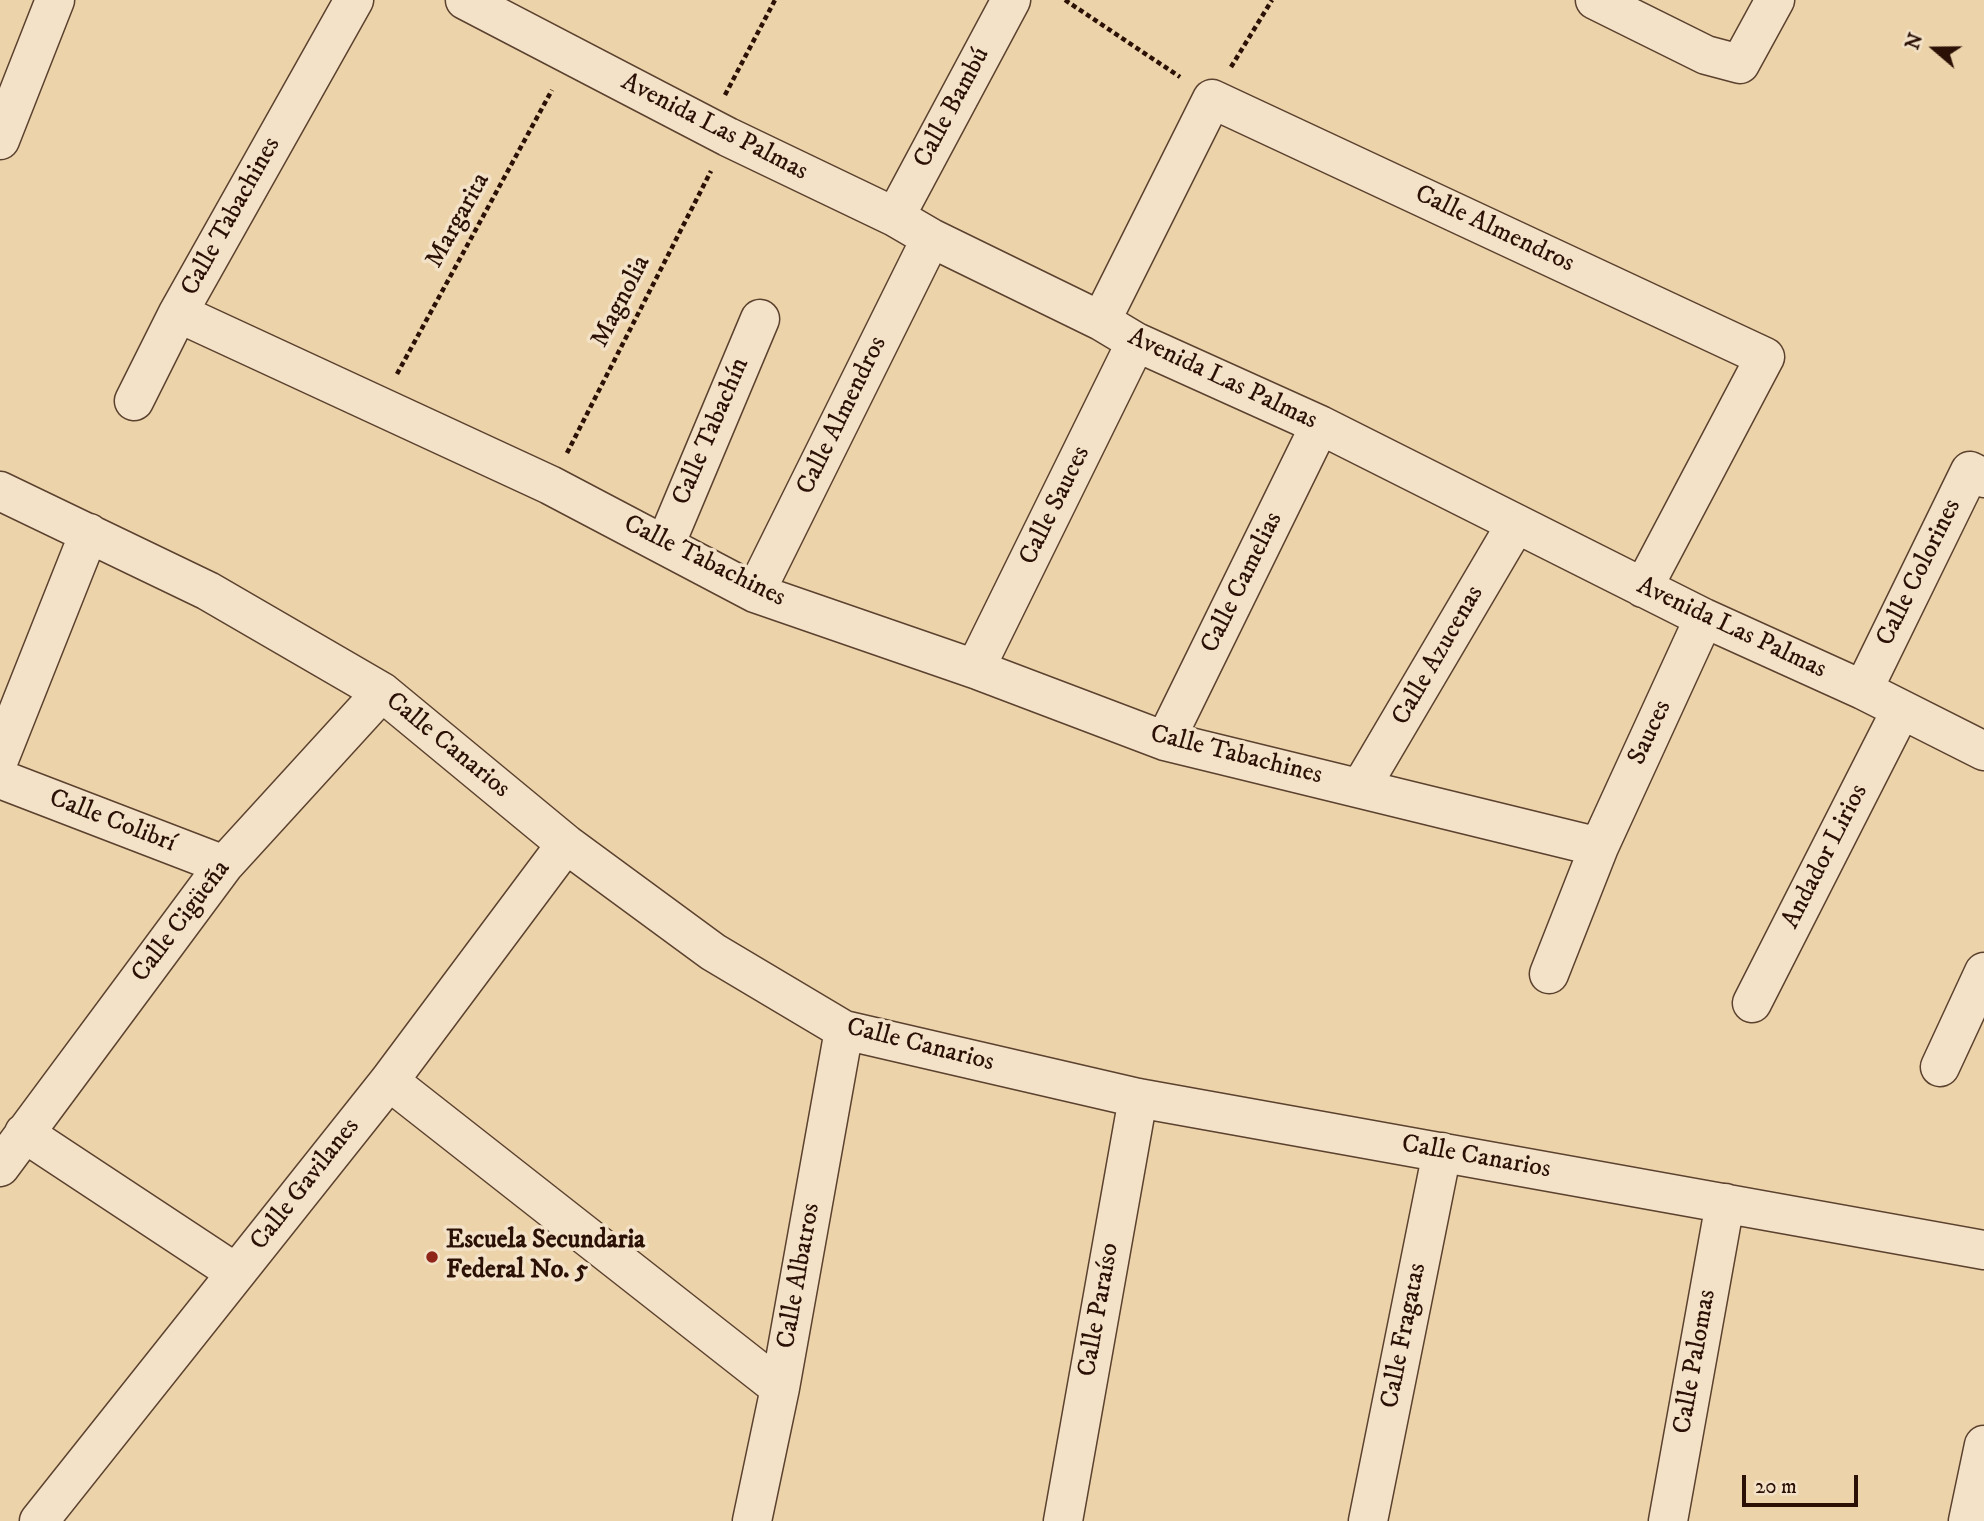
<!DOCTYPE html>
<html>
<head>
<meta charset="utf-8">
<style>
	body { margin:0 }
	#map { position:relative; width:1984px; height:1521px; overflow:hidden; background:#ecd3a9; font-family:"IM FELL DW Pica",serif }
	canvas { display:block }
	.north { position:absolute; left:1900px; top:14px; width:70px; height:70px; -webkit-text-stroke:5px #f3e2c7; paint-order:stroke; rotate:290deg; font-size:19px; font-weight:700; line-height:28px; text-align:center; color:#2b1006 }
	.north::after { content:''; display:block; margin:auto; width:24px; height:32px; background:#2b1006; clip-path:polygon(50% 0,100% 100%,50% 72%,0 100%) }
	.scale { position:absolute; left:1742px; top:1475px; width:116px; height:32px; box-sizing:border-box; border:4px solid #2b1006; border-top:0; padding-left:9px; font-size:21px; line-height:24px; white-space:nowrap; color:#2b1006; -webkit-text-stroke:5px #f3e2c7; paint-order:stroke }
</style>
</head>
<body>
<div id="map">
<canvas width="1984" height="1521"></canvas>
<div class="north">N</div>
<div class="scale">20 m</div>
</div>
<script>
const g = document.querySelector('canvas').getContext('2d');
g.lineJoin = 'round';
function stroke(path, color, width, dash) {
  g.strokeStyle = color;
  g.lineWidth = width;
  g.lineCap = dash ? 'butt' : 'round';
  g.setLineDash(dash || []);
  g.stroke(path);
}
function write(font, color, halo, rows, align = 'center') {
  g.font = font + ' "IM FELL DW Pica",serif';
  g.lineWidth = 7;
  g.setLineDash([]);
  g.textBaseline = 'middle';
  g.strokeStyle = halo;
  g.fillStyle = color;
  for (const [text, x, y, turn = 0] of rows) {
    g.save();
    g.translate(x, y);
    g.rotate((+turn || 0) * Math.PI / 180);
    g.textAlign = isNaN(turn) ? turn : align;
    if (halo) g.strokeText(text, 0, 0);
    g.fillText(text, 0, 0);
    g.restore();
  }
}
const path = new Path2D(`
	M1065 0 1180 77
	M1231 67 1272 0
	M725 95 775 0
	M397 374 552 90
	M567 453 711 171`);
const minor = new Path2D(`
	M465 0 728 137 895 217 931 238 1101 321 1136 342 1320 425 1704 618 1863 690 1984 751
	M1595 0 1706 55 1740 64 1775 0
	M0 140 55 0
	M895 217 1011 0
	M178 313 550 485 755 593 975 669 1165 741 1599 847
	M1101 321 1212 99 1765 357 1643 588
	M134 401 178 313 354 0
	M0 491 208 591 382 692 566 844 713 952 844 1030 1138 1098 1984 1250
	M665 545 760 319
	M755 593 931 238
	M975 669 1136 342
	M1863 690 1970 471 1984 478
	M1165 741 1320 425
	M0 757 89 533
	M0 779 224 865
	M1361 787 1516 524
	M1549 974 1599 847 1704 618
	M1752 1003 1901 710
	M1940 1067 1984 972
	M389 1081 780 1388
	M24 1133 236 1273
	M0 1167 224 865 382 692
	M39 1521 389 1081 566 844
	M752 1521 780 1388 844 1030
	M1063 1521 1138 1098
	M1368 1521 1442 1152
	M1668 1521 1725 1203
	M1968 1521 1984 1445`);
const markers = [
	[432,1257,7,"#8f2418"]
];
const streetNames = [
	["Calle Bambú",953,108,-62],
	["Avenida Las Palmas",714,128,27],
	["Calle Tabachines",232,217,-61],
	["Margarita",459,221,-61],
	["Calle Almendros",1494,230,25],
	["Magnolia",622,302,-63],
	["Avenida Las Palmas",1222,380,25],
	["Calle Almendros",843,416,-64],
	["Calle Tabachín",712,432,-67],
	["Calle Sauces",1056,506,-64],
	["Calle Tabachines",704,562,26],
	["Calle Colorines",1920,573,-64],
	["Calle Camelias",1243,583,-64],
	["Avenida Las Palmas",1731,629,25],
	["Calle Azucenas",1439,656,-60],
	["Sauces",1651,733,-65],
	["Calle Canarios",447,746,39],
	["Calle Tabachines",1236,756,14],
	["Calle Colibrí",112,822,21],
	["Andador Lirios",1826,857,-63],
	["Calle Cigüeña",182,922,-53],
	["Calle Canarios",920,1046,14],
	["Calle Canarios",1476,1158,10],
	["Calle Gavilanes",306,1185,-52],
	["Calle Albatros",800,1276,-80],
	["Calle Paraíso",1100,1310,-80],
	["Calle Fragatas",1405,1336,-79],
	["Calle Palomas",1696,1362,-80]
];
const poiNames = [
	["Escuela Secundaria",446,1242],
	["Federal No. 5",446,1272]
];
stroke(minor, '#5b412f', 41);
stroke(path, '#2b1006', 4.5, [5, 3.5]);
stroke(minor, '#f3e2c7', 38);
for (const [x, y, r, color] of markers) {
  const dot = new Path2D();
  dot.arc(x, y, r, 0, 2 * Math.PI);
  g.fillStyle = color;
  g.fill(dot);
  stroke(dot, '#f3e2c7', 2.5);
}
write('26px', '#2b1006', '#f3e2c7', streetNames);
write('bold 26px', '#2b1006', '#f3e2c7', poiNames, 'left');
</script>
</body>
</html>
